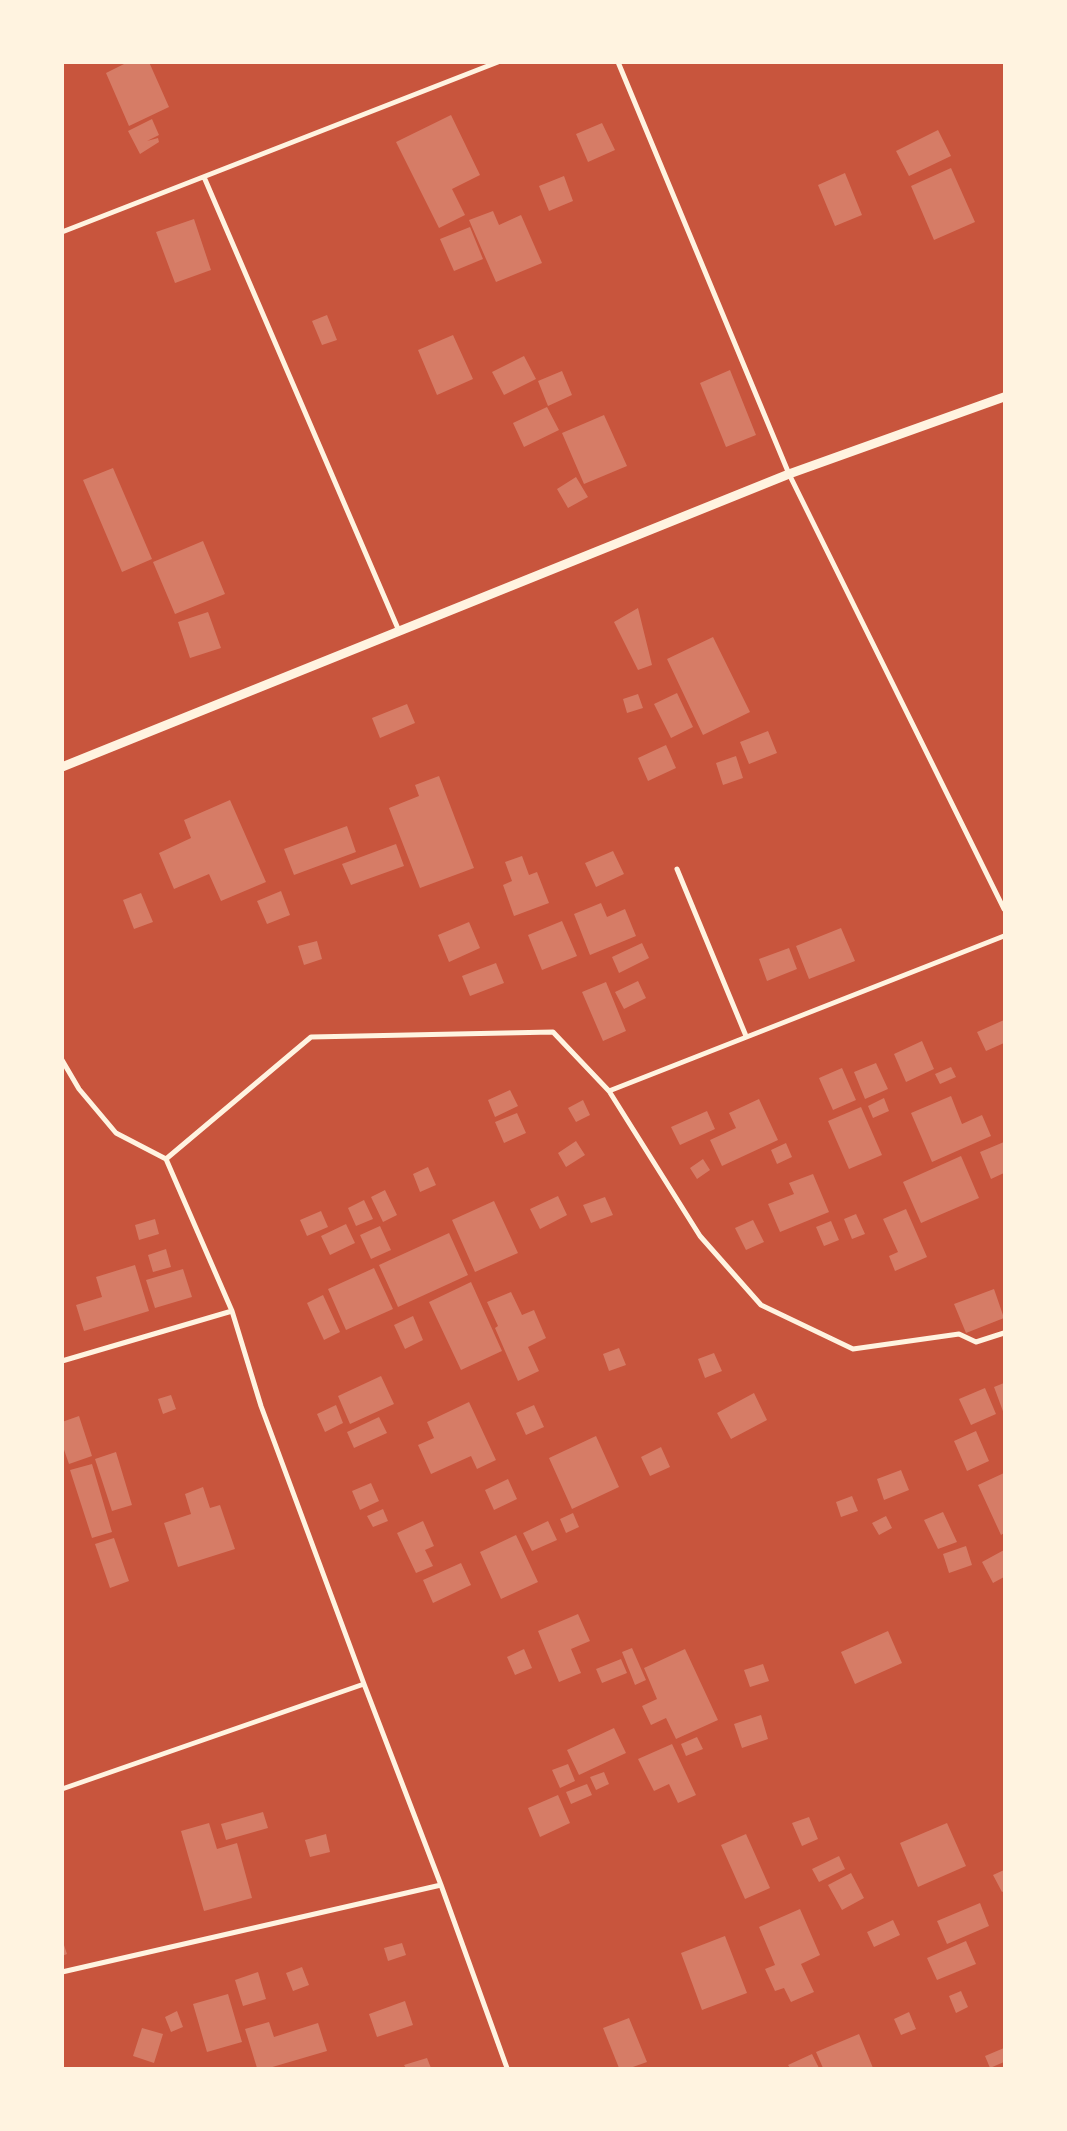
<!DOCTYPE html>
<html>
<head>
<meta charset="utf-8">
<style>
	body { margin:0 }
	#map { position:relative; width:1067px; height:2131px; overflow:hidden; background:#c8553d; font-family:"Public Sans",sans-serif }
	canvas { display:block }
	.frame { position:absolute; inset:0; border:64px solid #fff3e0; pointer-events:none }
</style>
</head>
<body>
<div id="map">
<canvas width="1067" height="2131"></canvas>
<div class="frame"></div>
</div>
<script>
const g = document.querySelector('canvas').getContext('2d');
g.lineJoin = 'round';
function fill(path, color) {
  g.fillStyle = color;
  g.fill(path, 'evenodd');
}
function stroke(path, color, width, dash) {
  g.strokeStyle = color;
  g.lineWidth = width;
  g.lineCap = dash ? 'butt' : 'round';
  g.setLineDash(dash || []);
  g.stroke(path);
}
const building = new Path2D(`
	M128 62H149L169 107 129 126 106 73Z
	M451 115 480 175 452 189 465 215 439 228 396 142Z
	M152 119 159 135 147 141 158 138 159 142 140 154 128 131Z
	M602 123 615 150 588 162 576 134Z
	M938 130 951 156 909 176 896 151Z
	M951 168 975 222 934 240 911 186Z
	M845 173 862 215 835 226 818 185Z
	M564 176 573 201 549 211 539 186Z
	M493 211 499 225 521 215 542 263 496 282 469 220Z
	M194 219 211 270 175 283 156 232Z
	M470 227 483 259 454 271 440 239Z
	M327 315 337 340 322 345 312 321Z
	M453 335 473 379 437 395 418 350Z
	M524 356 536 379 504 395 492 372Z
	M730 370 756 435 726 447 700 383Z
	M562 371 572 395 548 406 538 381Z
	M547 407 559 430 524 447 513 423Z
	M604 415 627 466 584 484 562 433Z
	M113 468 152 559 122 572 83 480Z
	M576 477 588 497 568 508 557 489Z
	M203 541 225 594 175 614 153 562Z
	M638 608 652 665 638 670 614 622Z
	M208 612 221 648 190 658 178 622Z
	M713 637 750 712 703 735 667 659Z
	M677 693 693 727 671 738 654 704Z
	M638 694 643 708 627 713 623 699Z
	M407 704 415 723 380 738 372 718Z
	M768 731 777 753 749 764 740 742Z
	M666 745 676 768 648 781 638 758Z
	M736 756 743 778 723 785 716 763Z
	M439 776 474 868 420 888 389 808 419 796 415 785Z
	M230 800 266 882 221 901 209 874 174 889 159 853 191 838 184 820Z
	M347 826 356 852 294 875 284 849Z
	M396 844 404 866 351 885 342 864Z
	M613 851 624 874 596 887 585 863Z
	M522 856 529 875 537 872 549 903 514 916 503 885 512 881 505 862Z
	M281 891 290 915 267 924 257 901Z
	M141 893 153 922 134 929 123 900Z
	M601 903 607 917 625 909 636 936 590 955 574 914Z
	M562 921 577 956 542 970 528 935Z
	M469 922 480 948 449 962 438 935Z
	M841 928 855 961 809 979 796 946Z
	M317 941 322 959 304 965 298 946Z
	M642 943 649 958 619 973 612 957Z
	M789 948 797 969 767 981 759 959Z
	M496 963 504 983 470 996 462 976Z
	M638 981 646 998 624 1009 615 992Z
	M606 982 626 1031 603 1041 582 992Z
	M1004 1020V1043L986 1051 977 1032Z
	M922 1041 934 1069 906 1082 894 1054Z
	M876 1063 888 1089 865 1099 854 1072Z
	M951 1067 956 1077 940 1084 935 1074Z
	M842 1068 856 1100 833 1110 819 1078Z
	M510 1090 518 1106 495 1117 488 1100Z
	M951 1096 962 1124 982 1115 991 1136 932 1162 911 1113Z
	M884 1098 889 1111 873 1118 868 1106Z
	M759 1099 778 1140 722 1166 710 1140 736 1128 729 1113Z
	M583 1100 590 1115 576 1122 568 1108Z
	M861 1107 882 1155 849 1169 828 1121Z
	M707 1111 715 1129 680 1145 671 1127Z
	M517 1113 526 1133 504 1143 495 1122Z
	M576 1141 585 1155 566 1167 558 1153Z
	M1004 1142V1173L991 1179 980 1152Z
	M786 1143 792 1157 777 1164 771 1150Z
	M961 1156 979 1198 921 1223 903 1182Z
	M703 1159 710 1170 697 1179 690 1168Z
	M428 1167 436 1185 420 1192 413 1174Z
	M813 1174 829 1212 780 1232 768 1204 794 1194 789 1183Z
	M385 1190 397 1215 383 1222 371 1197Z
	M558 1196 567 1215 540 1229 530 1209Z
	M605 1197 613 1215 591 1223 583 1205Z
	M364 1200 373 1219 356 1226 348 1208Z
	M494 1201 518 1253 475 1272 452 1220Z
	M906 1209 927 1257 895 1271 889 1256 898 1252 883 1219Z
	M321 1211 328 1227 307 1236 300 1220Z
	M856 1214 865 1234 852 1239 844 1219Z
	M155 1219 159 1234 139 1240 135 1225Z
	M753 1220 764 1242 746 1250 735 1228Z
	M831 1221 839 1240 824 1246 816 1227Z
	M346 1224 355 1243 330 1255 321 1236Z
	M380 1226 391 1250 371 1259 360 1235Z
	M449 1233 468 1275 398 1307 379 1265Z
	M166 1249 171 1267 153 1272 148 1255Z
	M135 1265 149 1311 84 1331 76 1305 102 1297 96 1277Z
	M374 1268 393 1309 346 1330 328 1289Z
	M183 1269 192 1297 155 1308 146 1280Z
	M471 1282 502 1351 461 1370 429 1302Z
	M994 1289 1004 1318 966 1333 954 1304Z
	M511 1292 522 1315 534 1310 546 1338 528 1347 539 1371 518 1381 495 1328 498 1326 487 1302Z
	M323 1295 340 1332 324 1340 307 1303Z
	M413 1316 423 1340 405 1349 394 1325Z
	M619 1348 626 1365 609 1371 603 1354Z
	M714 1353 722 1371 705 1378 698 1359Z
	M381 1376 394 1404 350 1424 338 1396Z
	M1004 1383V1414L994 1387Z
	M985 1388 996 1414 971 1425 959 1399Z
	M754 1393 767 1420 731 1439 717 1413Z
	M171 1395 176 1409 163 1414 158 1399Z
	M469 1402 496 1460 477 1469 471 1456 431 1474 418 1445 434 1438 427 1422Z
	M336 1405 343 1423 325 1432 317 1414Z
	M534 1405 544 1427 526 1435 516 1413Z
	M79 1416 92 1456 69 1464 62 1444V1422Z
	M379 1417 387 1433 354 1448 347 1432Z
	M976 1431 989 1461 967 1471 954 1441Z
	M596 1436 619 1487 572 1509 549 1458Z
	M661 1447 670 1467 650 1476 641 1457Z
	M116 1452 132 1505 112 1511 95 1459Z
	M92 1464 112 1532 92 1538 70 1470Z
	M901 1470 909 1490 884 1500 877 1479Z
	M1004 1473V1533L1001 1535 978 1485Z
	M508 1479 517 1499 494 1510 485 1490Z
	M371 1483 379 1501 360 1510 352 1491Z
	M203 1487 210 1508 220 1505 235 1549 178 1567 164 1523 191 1514 185 1494Z
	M852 1496 858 1511 841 1517 836 1502Z
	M383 1509 388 1521 373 1527 367 1516Z
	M943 1512 957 1542 938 1549 924 1520Z
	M573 1513 579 1527 566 1533 560 1519Z
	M886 1516 892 1528 879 1535 872 1523Z
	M423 1521 434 1546 425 1550 433 1566 416 1573 397 1533Z
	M548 1521 557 1540 532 1551 523 1533Z
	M516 1535 538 1582 501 1599 480 1552Z
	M114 1538 129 1581 110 1588 95 1544Z
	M966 1546 972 1565 949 1573 943 1554Z
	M1004 1550V1577L993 1583 982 1562Z
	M461 1563 471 1585 433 1603 423 1580Z
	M578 1614 590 1641 571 1649 581 1673 559 1682 538 1631Z
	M888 1631 902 1663 855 1684 841 1652Z
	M632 1648 646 1680 635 1685 622 1652Z
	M524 1649 532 1668 515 1675 507 1657Z
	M685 1649 718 1720 676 1739 666 1718 651 1725 642 1706 657 1699 644 1668Z
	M621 1659 627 1673 602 1683 596 1669Z
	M763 1664 769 1681 750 1687 744 1670Z
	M761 1715 768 1739 742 1748 734 1724Z
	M614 1728 626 1753 579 1775 567 1750Z
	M697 1737 703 1749 686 1756 681 1744Z
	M672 1744 696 1795 678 1803 669 1784 654 1791 638 1759Z
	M568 1764 575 1781 560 1788 552 1770Z
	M604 1772 609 1784 596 1790 590 1777Z
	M587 1784 592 1795 571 1804 566 1792Z
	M558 1795 570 1823 540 1837 528 1808Z
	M263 1812 268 1828 226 1840 221 1824Z
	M809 1817 818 1839 802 1846 792 1823Z
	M209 1823 217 1849 237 1843 252 1898 204 1911 181 1831Z
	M947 1823 966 1866 918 1887 900 1843Z
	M326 1834 330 1852 310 1857 305 1840Z
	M746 1834 770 1888 745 1899 721 1845Z
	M839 1856 845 1869 819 1882 812 1869Z
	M1004 1870V1891L1002 1892 993 1875Z
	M851 1873 864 1898 842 1910 828 1885Z
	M980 1903 989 1926 947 1944 937 1921Z
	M800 1909 820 1955 801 1964 814 1992 791 2002 784 1988 775 1991 765 1969 775 1965 759 1927Z
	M893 1920 900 1935 874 1947 867 1932Z
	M725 1936 747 1993 702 2010 681 1953Z
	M62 1939 67 1954 62 1956Z
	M966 1941 976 1964 937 1980 927 1958Z
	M402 1943 406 1955 388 1961 384 1948Z
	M302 1967 309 1985 293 1991 286 1973Z
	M258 1972 266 1999 243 2006 235 1980Z
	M961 1991 968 2007 956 2013 949 1996Z
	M228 1994 242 2042 207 2052 193 2004Z
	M405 2001 413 2025 377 2037 369 2014Z
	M177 2011 183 2027 171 2032 165 2017Z
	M909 2012 916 2029 901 2035 894 2019Z
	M629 2018 647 2062 630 2068H619L603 2028Z
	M269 2022 274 2037 318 2023 327 2051 269 2068H257L245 2029Z
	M142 2028 163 2034 154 2063 133 2056Z
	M859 2034 873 2068H823L816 2052Z
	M1004 2048V2062L990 2068 985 2056Z
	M812 2054 819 2068H790L788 2065Z
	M427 2058 431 2068H406L404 2065Z`);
const minor = new Path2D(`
	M618 62 789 474 1004 909
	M204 177 399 631
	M62 232 498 62
	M677 869 746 1036
	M62 1060 79 1089 116 1133 166 1159 232 1311 261 1406 364 1684 441 1885 507 2068
	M609 1091 1004 936
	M166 1159 311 1037 553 1032 609 1091 700 1236 761 1305 853 1349 959 1334 976 1342 1004 1333
	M62 1361 232 1311
	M62 1789 364 1684
	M62 1972 441 1885`);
const tertiary = new Path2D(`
	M62 767 789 474 1004 397`);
fill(building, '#d67c66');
stroke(minor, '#fff3e0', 5);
stroke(tertiary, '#fff3e0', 9);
</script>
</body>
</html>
